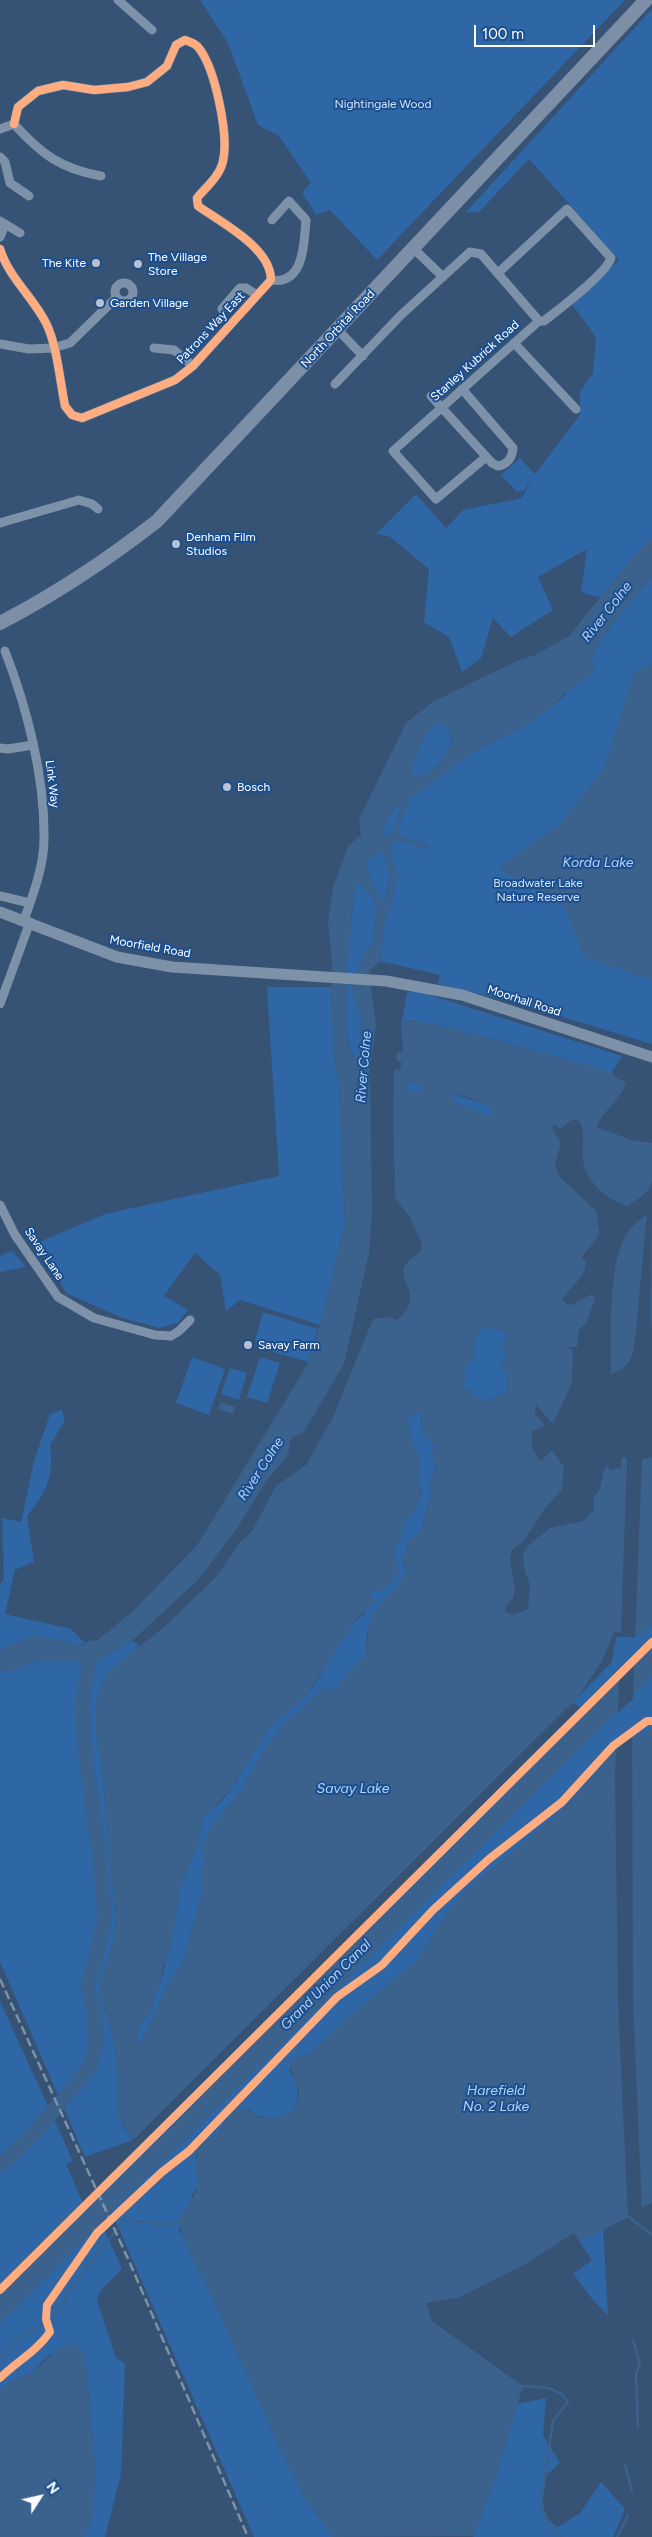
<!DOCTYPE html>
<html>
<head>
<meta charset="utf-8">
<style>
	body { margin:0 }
	#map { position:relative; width:652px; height:2537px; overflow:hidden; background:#365274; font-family:Figtree,sans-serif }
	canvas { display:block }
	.north { position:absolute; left:15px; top:2472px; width:50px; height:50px; -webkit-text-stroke:4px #1b4f8f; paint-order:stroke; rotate:55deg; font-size:14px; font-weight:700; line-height:20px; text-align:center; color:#fff }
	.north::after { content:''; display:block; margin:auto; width:18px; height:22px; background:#fff; clip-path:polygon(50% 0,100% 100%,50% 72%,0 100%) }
	.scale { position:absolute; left:474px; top:25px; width:121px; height:22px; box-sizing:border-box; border:2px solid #fff; border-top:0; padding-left:6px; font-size:15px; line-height:18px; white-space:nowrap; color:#fff; -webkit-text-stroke:4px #1b4f8f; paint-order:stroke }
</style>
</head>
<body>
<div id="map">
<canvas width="652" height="2537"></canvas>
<div class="north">N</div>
<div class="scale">100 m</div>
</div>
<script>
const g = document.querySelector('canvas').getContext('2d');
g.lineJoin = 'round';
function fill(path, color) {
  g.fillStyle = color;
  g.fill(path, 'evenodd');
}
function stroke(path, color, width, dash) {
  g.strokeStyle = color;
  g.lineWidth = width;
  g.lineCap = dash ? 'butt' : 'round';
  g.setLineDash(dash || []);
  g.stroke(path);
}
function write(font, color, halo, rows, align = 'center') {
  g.font = font + ' Figtree,sans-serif';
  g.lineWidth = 4;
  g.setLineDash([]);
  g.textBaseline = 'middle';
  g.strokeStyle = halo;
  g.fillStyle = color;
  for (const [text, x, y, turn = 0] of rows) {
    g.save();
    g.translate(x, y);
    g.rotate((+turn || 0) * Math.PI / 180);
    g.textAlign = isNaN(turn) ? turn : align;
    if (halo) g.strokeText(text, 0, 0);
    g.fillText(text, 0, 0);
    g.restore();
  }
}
const green = new Path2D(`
	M200 0H625L377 260 330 210 316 215 302 192 311 183 279 136 258 125 228 43Z
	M652 9V538L601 598 581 592 587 549 538 577 553 610 511 637 493 618 481 658 462 672 449 637 424 622 429 569 389 536 376 534 416 494 446 528 463 510 522 498 533 477 524 491 517 492 501 475 520 458 535 474 580 415V392L593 373 596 337 572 304 619 260 529 159 479 212 465 213Z
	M652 577V1044L516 1003 438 984 440 975 380 961 384 926 398 874 392 861 390 844 398 840 431 849 427 845 400 836C395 822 408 812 409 799L469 755 528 724 558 702 594 665 591 658 612 624Z
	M440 722 448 727 452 743C445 756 430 781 412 776 413 759 424 729 440 722Z
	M402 803 393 834 390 837 381 833 394 808Z
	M383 852C392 873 390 881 384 903 375 890 367 877 367 860Z
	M360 881 362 887 374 898 377 909 373 943 364 953 353 993 361 1017 360 1053 355 1057C337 1036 352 917 355 886Z
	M267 987H331L334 1054 339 1086 345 1223 320 1325 240 1300 226 1311 220 1275 195 1253 164 1296 188 1310 178 1323 159 1328 123 1318 66 1293 37 1243 105 1214 279 1176Z
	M417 991 622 1056 612 1072H608L479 1035 407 1020 401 1025 407 993Z
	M409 1082 422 1085 423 1092 407 1091 406 1087Z
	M456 1095 492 1106 493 1112 489 1116 455 1103 452 1100Z
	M12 1251 26 1267 0 1272V1256Z
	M263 1312 318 1329 308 1362 260 1348 261 1342 255 1340Z
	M491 1327 507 1333 503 1349 507 1354 502 1367 507 1373 508 1395H499L482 1402C476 1394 467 1392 462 1384L466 1377V1366L474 1357 473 1346 480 1329Z
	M192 1357 225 1369 209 1415 176 1403Z
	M260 1357 280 1363 267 1403 247 1397Z
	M230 1368 247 1373 239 1400 221 1394Z
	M62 1410 65 1421 50 1445C54 1476 47 1492 27 1516L34 1562 15 1570 5 1614 71 1629 86 1644 0 1650V1584L4 1580 2 1518 21 1522 34 1461 50 1414Z
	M416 1411 422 1414 421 1424 436 1449 432 1454 436 1467 429 1484 432 1495 424 1518 422 1531 406 1542 408 1547 403 1564 407 1571C396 1593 376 1607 368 1630 365 1638 367 1649 366 1658 344 1668 350 1682 334 1690L324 1688 282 1726 266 1747 240 1792 211 1827 201 1846 205 1860 202 1869V1892L184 1960 168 1984 141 2043 136 2039 141 2023 151 2011 155 1993 160 1986 179 1900 178 1893 199 1841 203 1817C234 1798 246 1757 269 1729 284 1711 303 1703 317 1681 329 1662 346 1623 365 1614L370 1595 395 1555 394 1548 401 1540V1529L422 1494 418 1481 420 1460 413 1444 406 1416 409 1413 416 1419Z
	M652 1623V1647L591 1707H581L572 1703 612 1662 616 1637 639 1636Z
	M132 1641 140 1646 110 1670 102 1684 96 1702V1733L101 1761 116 1919 113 1944 100 1982 101 1997 114 2041 123 2126 133 2140 85 2157 0 1962V1672L18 1669 34 1661H98Z
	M652 1676V1732H648L601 1767 559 1814 465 1891 446 1914 415 1963 356 2010 309 2055 296 2057 289 2070C298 2085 300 2095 293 2111 279 2121 260 2121 248 2109L229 2112 219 2134 202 2143 196 2156 199 2184 192 2195 191 2204 179 2229C189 2247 195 2266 206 2283L274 2435 304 2497 333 2537H254L111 2211Z
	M0 2001 73 2161 66 2164 90 2219 0 2309Z
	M101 2222 122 2269 100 2291 97 2301 116 2358 125 2363 121 2473 105 2537H83L93 2515 95 2463 85 2355 75 2343 47 2357 30 2374 11 2381 0 2391V2323Z
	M603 2229 608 2315C593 2303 585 2288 573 2274L592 2260 579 2241Z
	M546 2398 543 2435 560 2463 544 2477C543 2496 539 2517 558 2527L580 2513 601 2482 625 2509 613 2537H473L495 2480 517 2404Z`);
const water = new Path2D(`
	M652 537V577L612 624 591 658 595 669 591 674 563 695 553 707 528 724 469 755 409 799C408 812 395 822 400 836L427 845 432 849 399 840 390 844 392 861 398 874 384 926 380 961 369 971 376 1025 370 1068 372 1213 369 1253 344 1364 303 1433 291 1438 288 1455 266 1481 238 1527 198 1580 132 1641 98 1661H34L18 1669 0 1672V1650L34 1635 81 1645 95 1642 133 1611 198 1544 307 1365 320 1325 345 1223 339 1086 334 1054 331 987 332 961 328 922 333 887 348 846 361 835 359 819 362 813 406 723 434 701 519 660 535 655 569 636 631 559ZM440 722 448 727 452 743C445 756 430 781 412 776 413 759 424 729 440 722ZM402 804 393 834 390 837 382 833 394 808ZM383 852C391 870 391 884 384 903 375 889 367 877 367 860ZM360 881 362 887 374 898 377 909 373 943 364 952 351 987 361 1017 360 1053 355 1057C337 1038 352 916 355 886Z
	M652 663V980L584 957 565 907 498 868 559 825 605 767 634 672Z
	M407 1020 425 1022 479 1035 612 1072 618 1079 626 1082C622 1099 604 1109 597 1127L631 1140 652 1143V1181L648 1191 628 1206C608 1201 587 1183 583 1161 581 1147 586 1138 580 1122L573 1119 560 1129 555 1124 552 1128 561 1143 555 1165 559 1176 597 1212 599 1235 581 1258 586 1260C586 1279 571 1285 562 1300L569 1305C579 1304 583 1297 593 1294L595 1302C587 1312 593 1319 579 1330L577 1347H567L573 1350 572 1383 553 1424 536 1405 535 1415 546 1425 532 1431V1448L541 1461 552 1450 564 1467 562 1490 546 1507 524 1541 512 1550 510 1559 515 1589 513 1598 506 1605 505 1612 514 1615 528 1609 530 1585 524 1569 523 1555 528 1546 550 1528 583 1521 594 1511V1496C605 1488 599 1472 608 1465L610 1470 621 1468V1457L642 1459 652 1457V1623L639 1636 614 1632 602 1661 578 1697 133 2140 117 2115V2070L114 2041 101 1997 100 1982 113 1944 116 1919 101 1761 96 1733V1702L102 1684 110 1670 164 1627 216 1577 240 1542 252 1531 276 1486 306 1465 333 1417 373 1319 387 1317 397 1320C434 1290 378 1275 420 1253L422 1243 409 1216 395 1198 393 1119 394 1069 399 1070 402 1063 396 1060 397 1053 403 1051 401 1025ZM409 1082 422 1085V1092L407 1091 406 1087ZM456 1095 465 1096 491 1106 493 1112 489 1116 455 1103 453 1100ZM492 1327 507 1333 503 1349 506 1354 502 1367 507 1373 508 1394 499 1395 482 1402C476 1394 466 1392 462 1384L466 1377V1366L475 1357 473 1346 480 1329ZM416 1412 422 1414V1432L436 1449 432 1454 436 1467 429 1485 432 1495 424 1518 422 1531 406 1542 408 1547 407 1552 401 1556 407 1571C398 1590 379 1601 371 1619 366 1632 368 1644 366 1658L349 1669 346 1678 338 1681 339 1687 334 1690 324 1688 282 1726 266 1747 240 1792 211 1827 201 1846 205 1860 202 1869V1892L184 1960 168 1984 141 2043 136 2039 141 2023 151 2011 155 1993 160 1986 163 1965 168 1960 179 1900 178 1893 199 1841 203 1817 213 1810 231 1788 270 1728 306 1696 358 1617C365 1614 367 1608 374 1604L376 1600 370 1595 373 1590 378 1592 390 1584 399 1571 394 1548 401 1540V1529L405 1528V1522L417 1508 422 1494 418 1481 420 1460 413 1444 406 1416 410 1413 416 1420Z
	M645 1216H652V1320L649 1332 635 1340C633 1356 630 1369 611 1374 612 1335 606 1260 630 1229 634 1224 640 1220 645 1216Z
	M220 1402 235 1407 233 1414 218 1409Z
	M652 1647V1676L644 1685 0 2323V2295Z
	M648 1732H652V2202L623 2220 579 2241 574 2233 524 2265 460 2297 426 2303 432 2321 523 2386 495 2480 474 2536 333 2537 304 2497 274 2435 206 2283C199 2272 177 2228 179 2217 187 2208 205 2184 195 2173 198 2151 195 2144 219 2134L229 2112 237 2106C245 2108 248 2111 255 2115 265 2122 284 2118 293 2111L299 2094 289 2064 296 2057 309 2055 356 2010 415 1963 446 1914 465 1891 559 1814 613 1752 630 1738Z
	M75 2343 85 2355 95 2463 93 2515 83 2537H0V2391L11 2381 30 2374 59 2349Z`);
const pier = new Path2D(`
	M647 1214H652L650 1334 637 1341 636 1358 633 1361Z
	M627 1454 642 1457 635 1638 621 1635Z
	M634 1661 633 1699 618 1713 619 1676Z
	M632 1735 633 2002 642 2211 628 2219 618 2000 615 1772 617 1746Z`);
const stream = new Path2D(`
	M628 2216 652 2235
	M633 2340 640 2364 636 2373 638 2428
	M0 2360 17 2338 54 2318 75 2283 124 2220 161 2224 178 2223
	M523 2386C541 2388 557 2385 568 2402L553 2421 541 2504 550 2527 561 2537
	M625 2464 632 2492
	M617 2537 628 2516`);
const river = new Path2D(`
	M0 2165 32 2136 90 2067 96 2043 95 2015 88 1987 105 1919 101 1867 86 1759 82 1708 91 1648`);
const minor = new Path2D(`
	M118 0 152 30
	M14 124C41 154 61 169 101 176
	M0 129 14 124
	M0 157 5 162 10 183 29 196
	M0 221 20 233
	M0 237 5 225
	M413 248 443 277
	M0 249C9 278 33 297 46 323 57 345 60 381 65 406L72 415 82 418 175 380 193 366 271 280C271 248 222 223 198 206L197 198C206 187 220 176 223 161 229 135 215 67 198 47 195 43 190 42 185 40L176 45 167 66 147 82 128 87 94 90 63 85 38 91 18 107 14 124
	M498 273 567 209 611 258C606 274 559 309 544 321H539
	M271 280C304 285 304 244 306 220L289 201 272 220
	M115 292a9 9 0 1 1 18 0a9 9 0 1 1-18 0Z
	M222 309 240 288H246L257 295
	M337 329 363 356
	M514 343 576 409
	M0 344 29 349 53 348 70 343 117 297
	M154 348 174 350 193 366
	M335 384 401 315 470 252 481 254 539 321 393 451 436 499 486 457
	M431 396 492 463 498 466C508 464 512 458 513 448L462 389
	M0 523 79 500 92 504 98 509
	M5 651C27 708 45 777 44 839 44 866 33 895 24 920
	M0 748 8 749 33 745
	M0 896 30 903
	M0 1004 30 922
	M0 1205 15 1235 58 1297 94 1318 155 1335 171 1336 179 1331 190 1320`);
const tertiary = new Path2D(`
	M0 912 117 957 172 967 386 981 462 995 652 1057`);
const primary = new Path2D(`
	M0 623C56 594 107 560 157 521L646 0`);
const rail = new Path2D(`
	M0 1979 129 2261 248 2537`);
const cycleway = new Path2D(`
	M0 249C9 278 33 297 46 323 57 345 60 381 65 406L72 415 82 418 175 380 193 366 271 280C271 248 222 223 198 206L197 198C206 187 220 176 223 161 229 135 215 67 198 47 195 43 190 42 185 40L176 45 167 66 147 82 128 87 94 90 63 85 38 91 18 107 14 124
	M0 2290 652 1642
	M0 2378C17 2361 36 2352 50 2332L46 2319 47 2305 97 2233 162 2172 189 2151 337 1997 382 1965 433 1910 489 1859 562 1802 613 1746 647 1721H652`);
const markers = [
	[96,263,5,"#b9c2ce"],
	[138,264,5,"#b9c2ce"],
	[100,303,5,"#b9c2ce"],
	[176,544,5,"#b9c2ce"],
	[227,787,5,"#b9c2ce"],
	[248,1345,5,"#b9c2ce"]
];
const parkNames = [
	["Nightingale Wood",383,104],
	["Broadwater Lake",538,883],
	["Nature Reserve",538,897]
];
const poiNames = [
	["The Village",148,257],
	["Store",148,271],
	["The Kite",86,263,"right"],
	["Garden Village",110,303],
	["Denham Film",186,537],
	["Studios",186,551],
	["Bosch",237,787],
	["Savay Farm",258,1345]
];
const streetNames = [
	["Patrons Way East",211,328,-47],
	["North Orbital Road",338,329,-47],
	["Stanley Kubrick Road",475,361,-42],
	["Link Way",52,784,83],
	["Moorfield Road",150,947,10],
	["Moorhall Road",524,1001,18],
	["Savay Lane",44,1254,56]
];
const waterNames = [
	["River Colne",607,612,-52],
	["Korda Lake",598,863],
	["River Colne",364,1067,-85],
	["River Colne",261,1469,-57],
	["Savay Lake",353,1789],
	["Grand Union Canal",326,1985,-45],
	["Harefield",496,2091],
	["No. 2 Lake",496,2107]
];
fill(green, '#2f66a5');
fill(water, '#3b618d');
fill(pier, '#365274');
stroke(stream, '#3b618d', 2.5);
stroke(river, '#3b618d', 15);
stroke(minor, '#7d92a8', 9);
stroke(tertiary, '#7d92a8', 11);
stroke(primary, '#7d8ea7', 14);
stroke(rail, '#7e92a7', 2.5, [9, 4]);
stroke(cycleway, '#ffac80', 8);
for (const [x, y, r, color] of markers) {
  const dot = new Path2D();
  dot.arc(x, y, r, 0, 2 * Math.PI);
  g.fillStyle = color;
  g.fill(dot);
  stroke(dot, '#1b4f8f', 2);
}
write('12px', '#cfe3fa', '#1b4f8f', parkNames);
write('12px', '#fff', '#1b4f8f', poiNames, 'left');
write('12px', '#fff', '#1b4f8f', streetNames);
write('italic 14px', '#b5d3f5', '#1b4f8f', waterNames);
</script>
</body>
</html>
